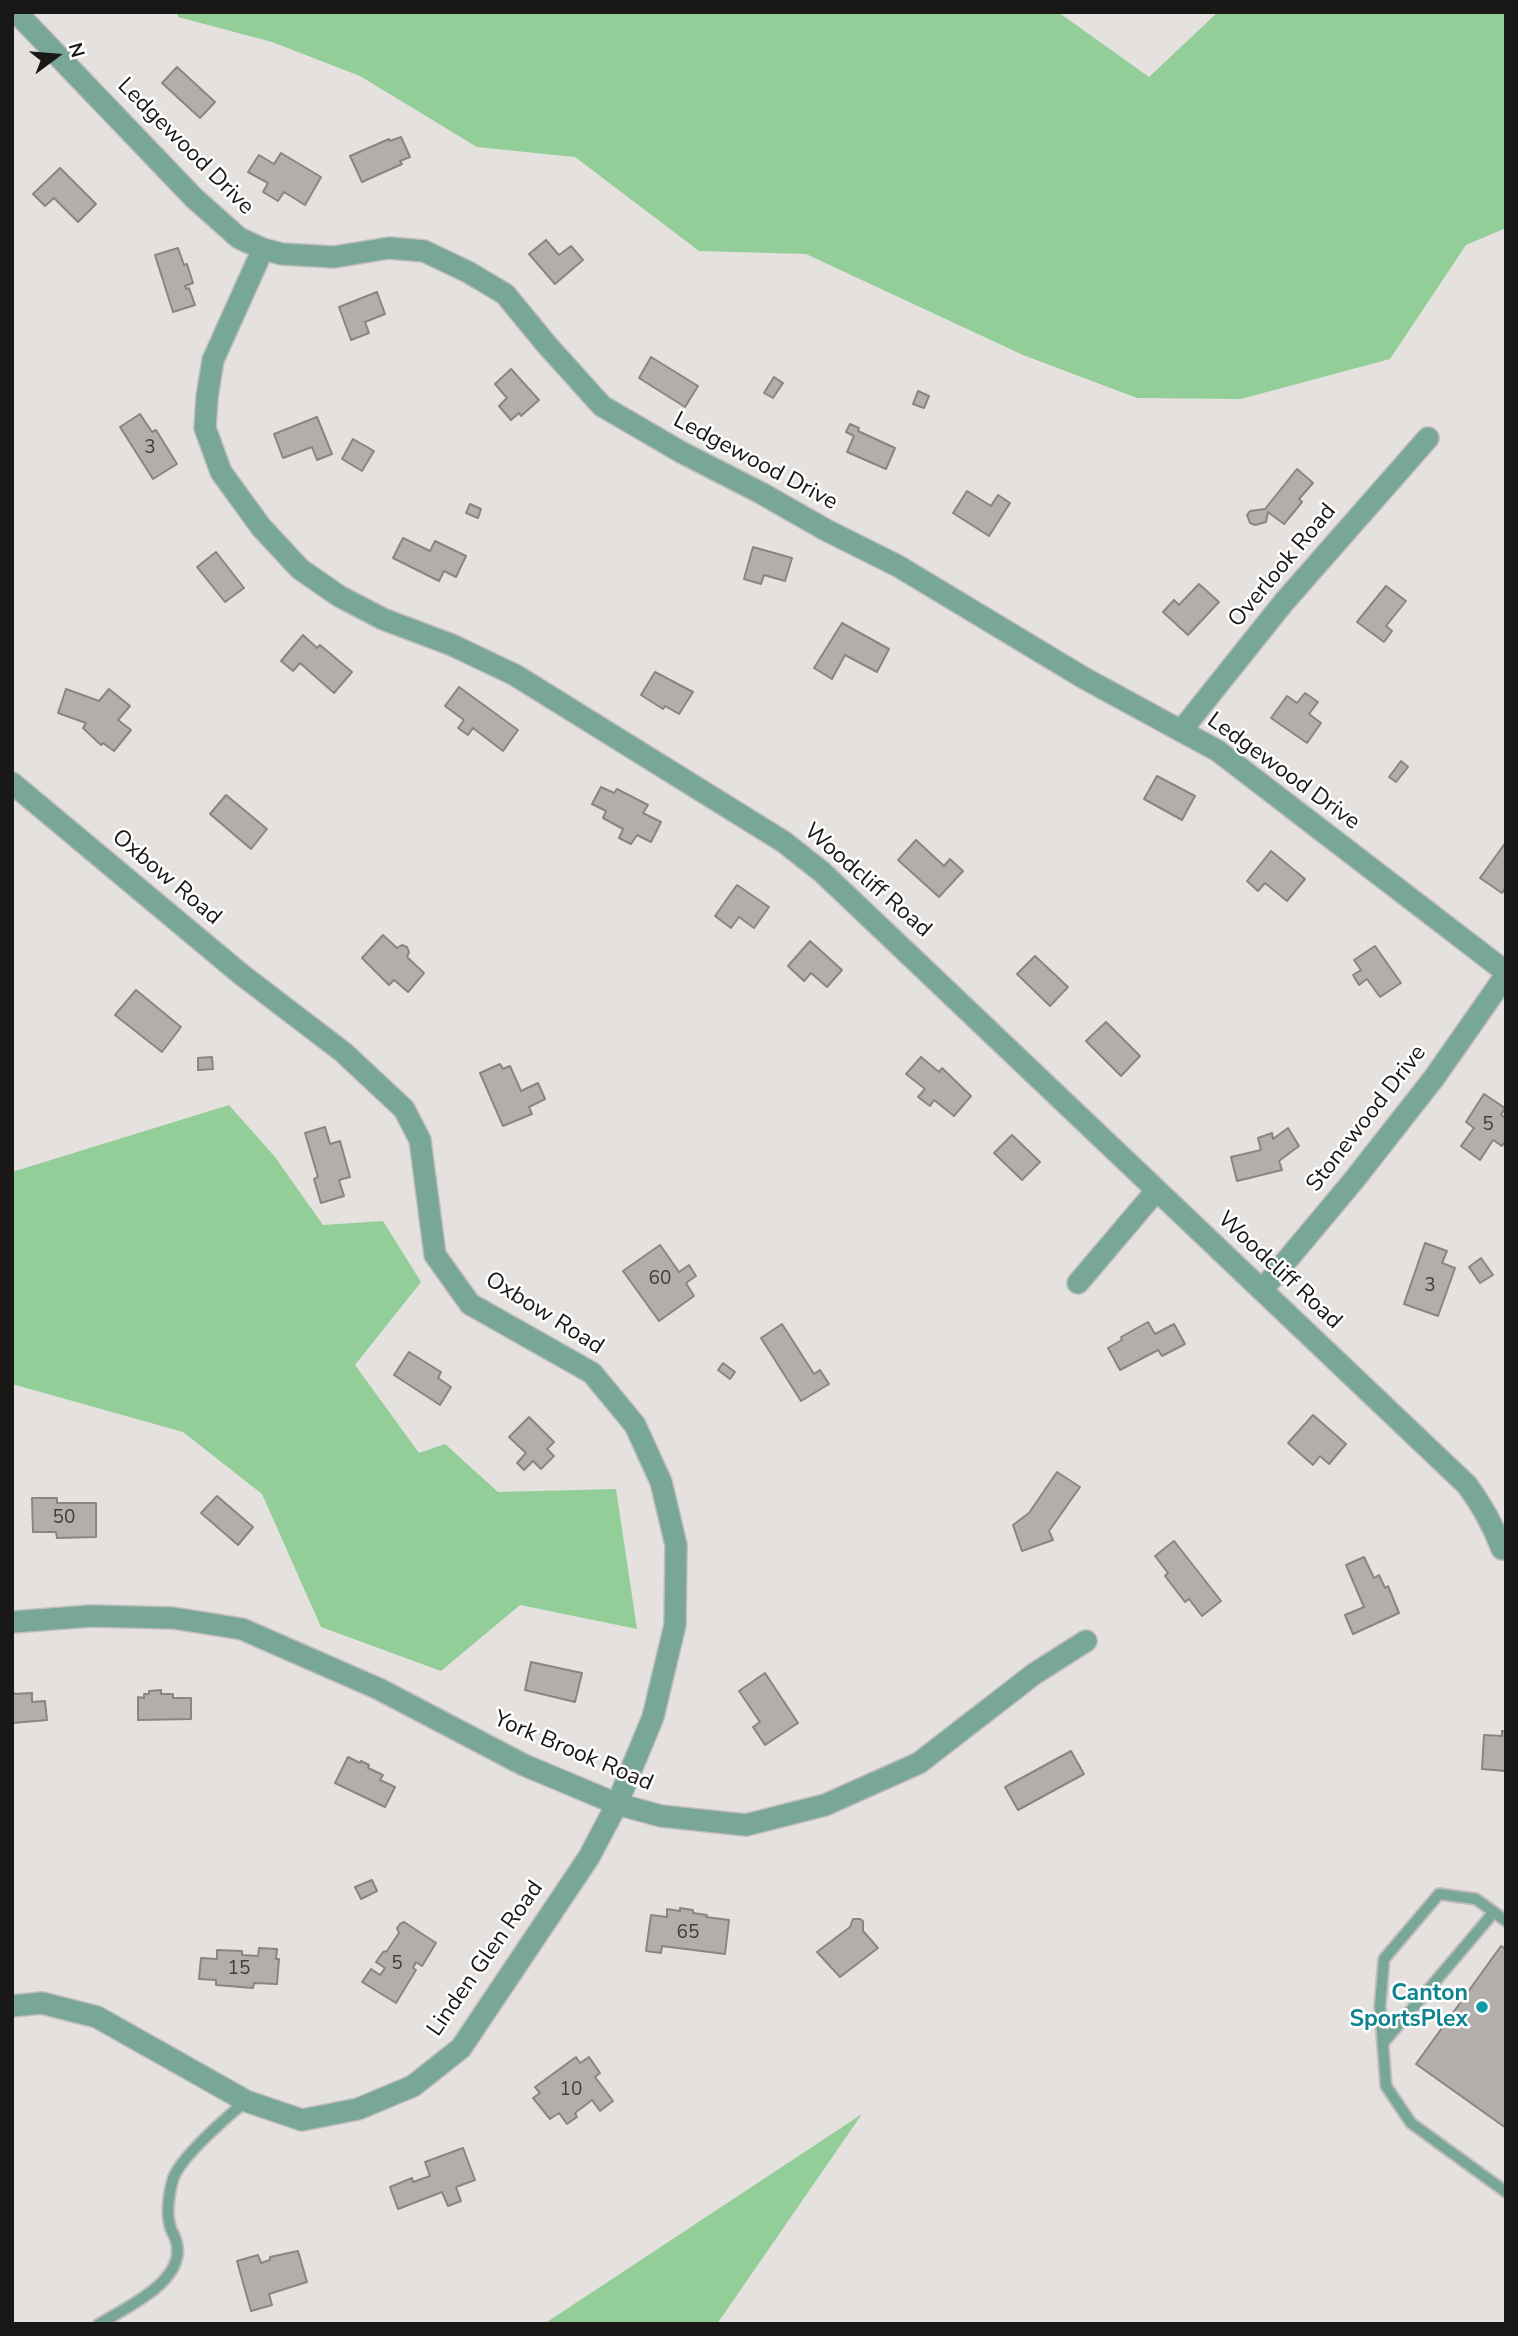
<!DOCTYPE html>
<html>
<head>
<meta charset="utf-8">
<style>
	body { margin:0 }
	#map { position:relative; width:1518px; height:2336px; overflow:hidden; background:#e5e1df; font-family:"Nunito Sans",sans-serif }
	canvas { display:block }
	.frame { position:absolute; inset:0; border:14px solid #1a1817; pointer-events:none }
	.north { position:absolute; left:21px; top:21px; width:70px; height:70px; -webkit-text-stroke:5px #fff; paint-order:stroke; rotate:74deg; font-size:19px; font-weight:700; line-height:28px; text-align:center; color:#1a1817 }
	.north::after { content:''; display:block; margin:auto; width:24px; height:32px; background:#1a1817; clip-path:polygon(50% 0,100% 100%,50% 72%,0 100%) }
</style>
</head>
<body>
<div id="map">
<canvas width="1518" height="2336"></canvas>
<div class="frame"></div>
<div class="north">N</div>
</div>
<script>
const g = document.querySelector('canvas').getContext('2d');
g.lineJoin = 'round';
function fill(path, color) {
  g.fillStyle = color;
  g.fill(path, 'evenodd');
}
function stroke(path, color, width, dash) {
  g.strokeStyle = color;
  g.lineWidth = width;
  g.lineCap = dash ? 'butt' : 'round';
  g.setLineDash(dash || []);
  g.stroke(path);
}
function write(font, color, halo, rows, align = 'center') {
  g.font = font + ' "Nunito Sans",sans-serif';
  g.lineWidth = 5;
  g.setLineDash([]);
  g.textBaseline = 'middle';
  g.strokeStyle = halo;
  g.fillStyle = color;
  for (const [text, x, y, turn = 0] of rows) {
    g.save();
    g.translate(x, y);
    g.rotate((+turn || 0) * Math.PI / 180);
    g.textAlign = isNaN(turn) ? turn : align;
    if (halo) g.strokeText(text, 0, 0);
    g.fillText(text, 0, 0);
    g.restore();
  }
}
const green = new Path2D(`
	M177 12H1058L1149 77 1218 12H1506V228L1466 245 1390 359 1241 399 1137 398 1023 355 806 254 699 251 575 157 477 147 360 76 272 42 178 17Z
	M229 1105 275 1157 323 1225 383 1221 421 1282 355 1365 419 1453 445 1444 498 1492 616 1489 637 1629 520 1605 441 1671 321 1627 262 1494 183 1432 12 1384V1172Z
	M862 2114 717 2324H544Z`);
const building = new Path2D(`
	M177 67 215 102 200 118 162 83Z
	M401 137 410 157 400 161 402 164 362 182 350 156 389 139 390 141Z
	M281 153 321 177 305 205 284 192 278 201 263 192 268 183 248 172 259 155 274 164Z
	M60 168 96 204 78 222 54 198 45 206 33 194Z
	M546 240 559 255 571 246 583 260 555 284 529 254Z
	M178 248 184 265 187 264 193 283 185 286 186 289 189 288 195 305 173 312 155 255Z
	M377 292 385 314 365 322 369 333 351 340 339 307Z
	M651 357 698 386 685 407 639 378Z
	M511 369 539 400 521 416 519 413 511 420 499 406 507 398 495 384Z
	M774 377 783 383 773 398 764 393Z
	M918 391 929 396 924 408 913 404Z
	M140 414 152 432 156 430 177 464 153 479 120 427Z
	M317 417 332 454 317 460 312 447 283 458 274 434Z
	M850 424 859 428 858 431 895 448 886 469 847 452 854 436 846 432Z
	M353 439 374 451 362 471 342 459Z
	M1297 469 1313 483 1299 499 1302 502 1284 524 1268 512 1266 522 1255 525 1250 523 1247 515 1250 511 1265 509Z
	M967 491 991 506 998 495 1010 503 989 536 953 513Z
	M470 504 481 509 478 518 466 513Z
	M403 538 430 551 435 541 466 556 456 577 444 571 439 581 393 558Z
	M753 547 792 558 785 581 764 575 761 584 744 579Z
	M216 552 244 588 225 602 197 567Z
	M1199 584 1219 602 1188 635 1163 612 1174 600 1179 605Z
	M1386 586 1406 601 1386 626 1392 631 1384 642 1357 622Z
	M842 623 889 649 877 672 845 655 832 679 814 668Z
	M303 635 317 648 320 645 352 672 334 693 300 663 293 671 281 661Z
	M655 672 693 692 679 714 665 706 663 709 641 695Z
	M459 687 518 730 503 751 473 728 468 735 458 728 464 720 445 706Z
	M66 689 99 701 109 689 130 706 118 720 131 730 114 751 103 743 101 745 83 728 86 723 58 713Z
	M1305 693 1318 702 1309 714 1321 723 1307 743 1271 718 1287 696 1297 703Z
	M1401 761 1408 767 1396 782 1389 777Z
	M1157 776 1195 796 1182 820 1144 799Z
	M601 787 614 793 617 789 648 805 643 813 661 822 651 842 637 835 631 844 619 838 623 829 603 818 606 811 592 804Z
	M226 795 267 829 251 849 210 814Z
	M916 840 944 866 950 859 963 871 939 897 898 860Z
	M1506 842V887L1502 893 1480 878Z
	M1271 851 1305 879 1287 901 1265 883 1258 891 1247 881Z
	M737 885 769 907 754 928 739 917 731 928 715 916Z
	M383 935 397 948 402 945 407 947 409 952 407 957 424 973 408 992 394 980 389 985 362 958Z
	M810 941 842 970 827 987 811 973 804 981 788 966Z
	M1375 946 1401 983 1380 997 1367 979 1359 985 1353 975 1361 970 1354 960Z
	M1035 956 1068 987 1050 1006 1017 974Z
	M136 990 181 1027 162 1052 115 1015Z
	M1106 1022 1140 1056 1121 1076 1086 1041Z
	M212 1057 213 1069 198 1070V1058Z
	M921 1057 939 1072 942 1068 971 1096 954 1116 934 1100 930 1106 918 1097 925 1089 906 1074Z
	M500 1064 503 1069 510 1066 521 1091 538 1083 545 1099 529 1107 532 1114 503 1126 480 1073Z
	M1484 1094 1505 1108 1501 1115 1506 1118V1140L1502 1146 1493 1140 1480 1160 1461 1146 1474 1128 1466 1122Z
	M325 1127 330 1144 340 1141 350 1177 339 1180 344 1196 321 1203 314 1179 318 1177 305 1133Z
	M1288 1128 1299 1146 1279 1161 1282 1170 1237 1181 1231 1157 1261 1150 1258 1138 1272 1133 1273 1139Z
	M1012 1135 1040 1162 1022 1180 994 1153Z
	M1425 1243 1447 1251 1442 1263 1455 1268 1438 1316 1404 1304Z
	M660 1245 679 1272 689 1265 696 1276 686 1283 694 1296 659 1321 623 1271Z
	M1481 1258 1493 1275 1480 1283 1469 1267Z
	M1148 1322 1155 1334 1174 1324 1185 1344 1162 1356 1158 1350 1120 1370 1108 1348 1122 1340 1121 1337Z
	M782 1324 814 1374 820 1370 829 1384 801 1401 761 1338Z
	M409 1352 441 1372 438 1378 451 1387 440 1405 394 1375Z
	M723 1363 735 1372 730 1379 718 1370Z
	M1313 1415 1346 1444 1329 1464 1320 1456 1313 1465 1288 1443Z
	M529 1417 554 1442 547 1449 554 1456 541 1469 533 1461 524 1470 517 1463 526 1453 509 1437Z
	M1057 1472 1080 1487 1049 1531 1053 1540 1022 1551 1013 1525 1029 1513Z
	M217 1496 253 1527 238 1545 201 1513Z
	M32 1498H57V1503H96V1537L57 1538 56 1532H33Z
	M1174 1541 1221 1601 1202 1616 1189 1599 1185 1602 1165 1576 1168 1573 1155 1556Z
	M1364 1557 1374 1578 1379 1575 1385 1588 1388 1586 1399 1613 1353 1634 1345 1615 1364 1607 1346 1565Z
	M531 1662 582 1673 575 1702 525 1690Z
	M765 1673 798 1723 765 1745 753 1727 760 1722 739 1691Z
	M161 1690V1694H173V1698H191V1719L138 1720V1697L144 1698V1694H149V1691Z
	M13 1691 14 1694 32 1693V1702L45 1701 47 1720 12 1723Z
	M1502 1731H1506L1505 1771 1482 1769 1484 1735 1502 1736Z
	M1071 1751 1084 1774 1018 1810 1005 1787Z
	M348 1757 360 1763 361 1761 369 1765 368 1768 383 1775 380 1780 395 1787 385 1807 335 1783Z
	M372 1880 377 1891 361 1899 355 1887Z
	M680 1908 693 1910V1913L707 1915 706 1917 729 1920 725 1954 662 1946 661 1953 646 1951 651 1915 667 1917V1909L680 1911Z
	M853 1919H860L863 1921V1931L878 1948 840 1977 817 1952 850 1927Z
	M404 1922 436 1943 422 1966 416 1962 413 1968 416 1970 396 2003 362 1982 371 1969 380 1975 385 1968 376 1962 383 1952 387 1951 399 1933 397 1928 400 1924Z
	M1501 1946 1506 1949V2128L1416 2064Z
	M259 1948 277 1949 276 1959H279L277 1984 254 1983 253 1988 216 1985V1980L199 1979 201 1958 217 1959V1950L242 1951V1955L258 1956Z
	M576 2057 580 2063 589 2057 600 2073 595 2077 613 2101 600 2111 592 2100 575 2113 577 2117 567 2124 559 2113 550 2119 533 2098 540 2093 535 2087Z
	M463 2148 475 2180 456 2187 461 2201 448 2206 442 2192 398 2209 390 2187 412 2178 413 2182 430 2176 425 2162Z
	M298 2251 307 2282 269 2294 272 2305 251 2311 237 2261 258 2255 261 2263 270 2260V2257Z`);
const lane = new Path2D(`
	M1506 1921 1476 1899 1439 1894 1384 1959 1380 2006 1386 2086 1411 2123 1506 2192
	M1384 2042 1494 1912
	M99 2324C127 2307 188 2280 176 2241 175 2236 171 2231 170 2226 166 2212 169 2192 173 2179 181 2156 227 2117 246 2101`);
const street = new Path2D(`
	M16 12 194 198 239 238 263 249 282 254 334 257 389 248 424 251 468 272 505 294 547 345 602 406 681 452 761 493 826 530 898 566 1084 678 1218 751 1506 972
	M263 249 213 360 207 397 205 428 221 472 261 527 300 569 339 596 383 619 452 645 515 675 784 842 822 872 1467 1485C1482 1505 1493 1525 1502 1549
	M1181 731 1284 602 1428 438
	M12 783 242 975 343 1052 404 1109 420 1140 435 1255 470 1304 592 1373 635 1425 661 1482 676 1545 675 1625 653 1717 617 1804 589 1857 461 2048 413 2086 358 2109 302 2120 246 2101 97 2017 42 2003 12 2006
	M1078 1283 1156 1191
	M1262 1290 1354 1180 1434 1078 1506 975
	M12 1622 91 1616 173 1618 242 1629 379 1689 524 1765 617 1804 661 1816 746 1825 825 1805 919 1763 1034 1674 1086 1641`);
const markers = [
	[1482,2007,7,"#0f9aa8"]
];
const numberNames = [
	["3",150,448],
	["5",1488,1125],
	["60",660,1279],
	["3",1430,1286],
	["50",64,1518],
	["65",688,1933],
	["5",397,1964],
	["15",239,1969],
	["10",571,2090]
];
const streetNames = [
	["Ledgewood Drive",185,147,45],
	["Ledgewood Drive",755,462,28],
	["Overlook Road",1283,566,-50],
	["Ledgewood Drive",1283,772,36],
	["Oxbow Road",166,878,40],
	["Woodcliff Road",867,881,41],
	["Stonewood Drive",1367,1119,-52],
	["Woodcliff Road",1279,1271,43],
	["Oxbow Road",544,1314,32],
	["York Brook Road",573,1752,23],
	["Linden Glen Road",486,1959,-55]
];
const cultureNames = [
	["Canton",1468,1994],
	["SportsPlex",1468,2020]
];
fill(green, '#93cd98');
fill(building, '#b2aeac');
stroke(building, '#898583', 2);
stroke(lane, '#c0bdbb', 14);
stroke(street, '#c0bdbb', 24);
stroke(lane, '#78a699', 10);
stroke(street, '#78a699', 21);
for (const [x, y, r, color] of markers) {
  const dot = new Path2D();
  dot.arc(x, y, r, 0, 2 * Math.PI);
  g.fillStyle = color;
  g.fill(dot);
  stroke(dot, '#fff', 2.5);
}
write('19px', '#403e3c', null, numberNames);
write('23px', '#1a1817', '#fff', streetNames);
write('bold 23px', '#0d838f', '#fff', cultureNames, 'right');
</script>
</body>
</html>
